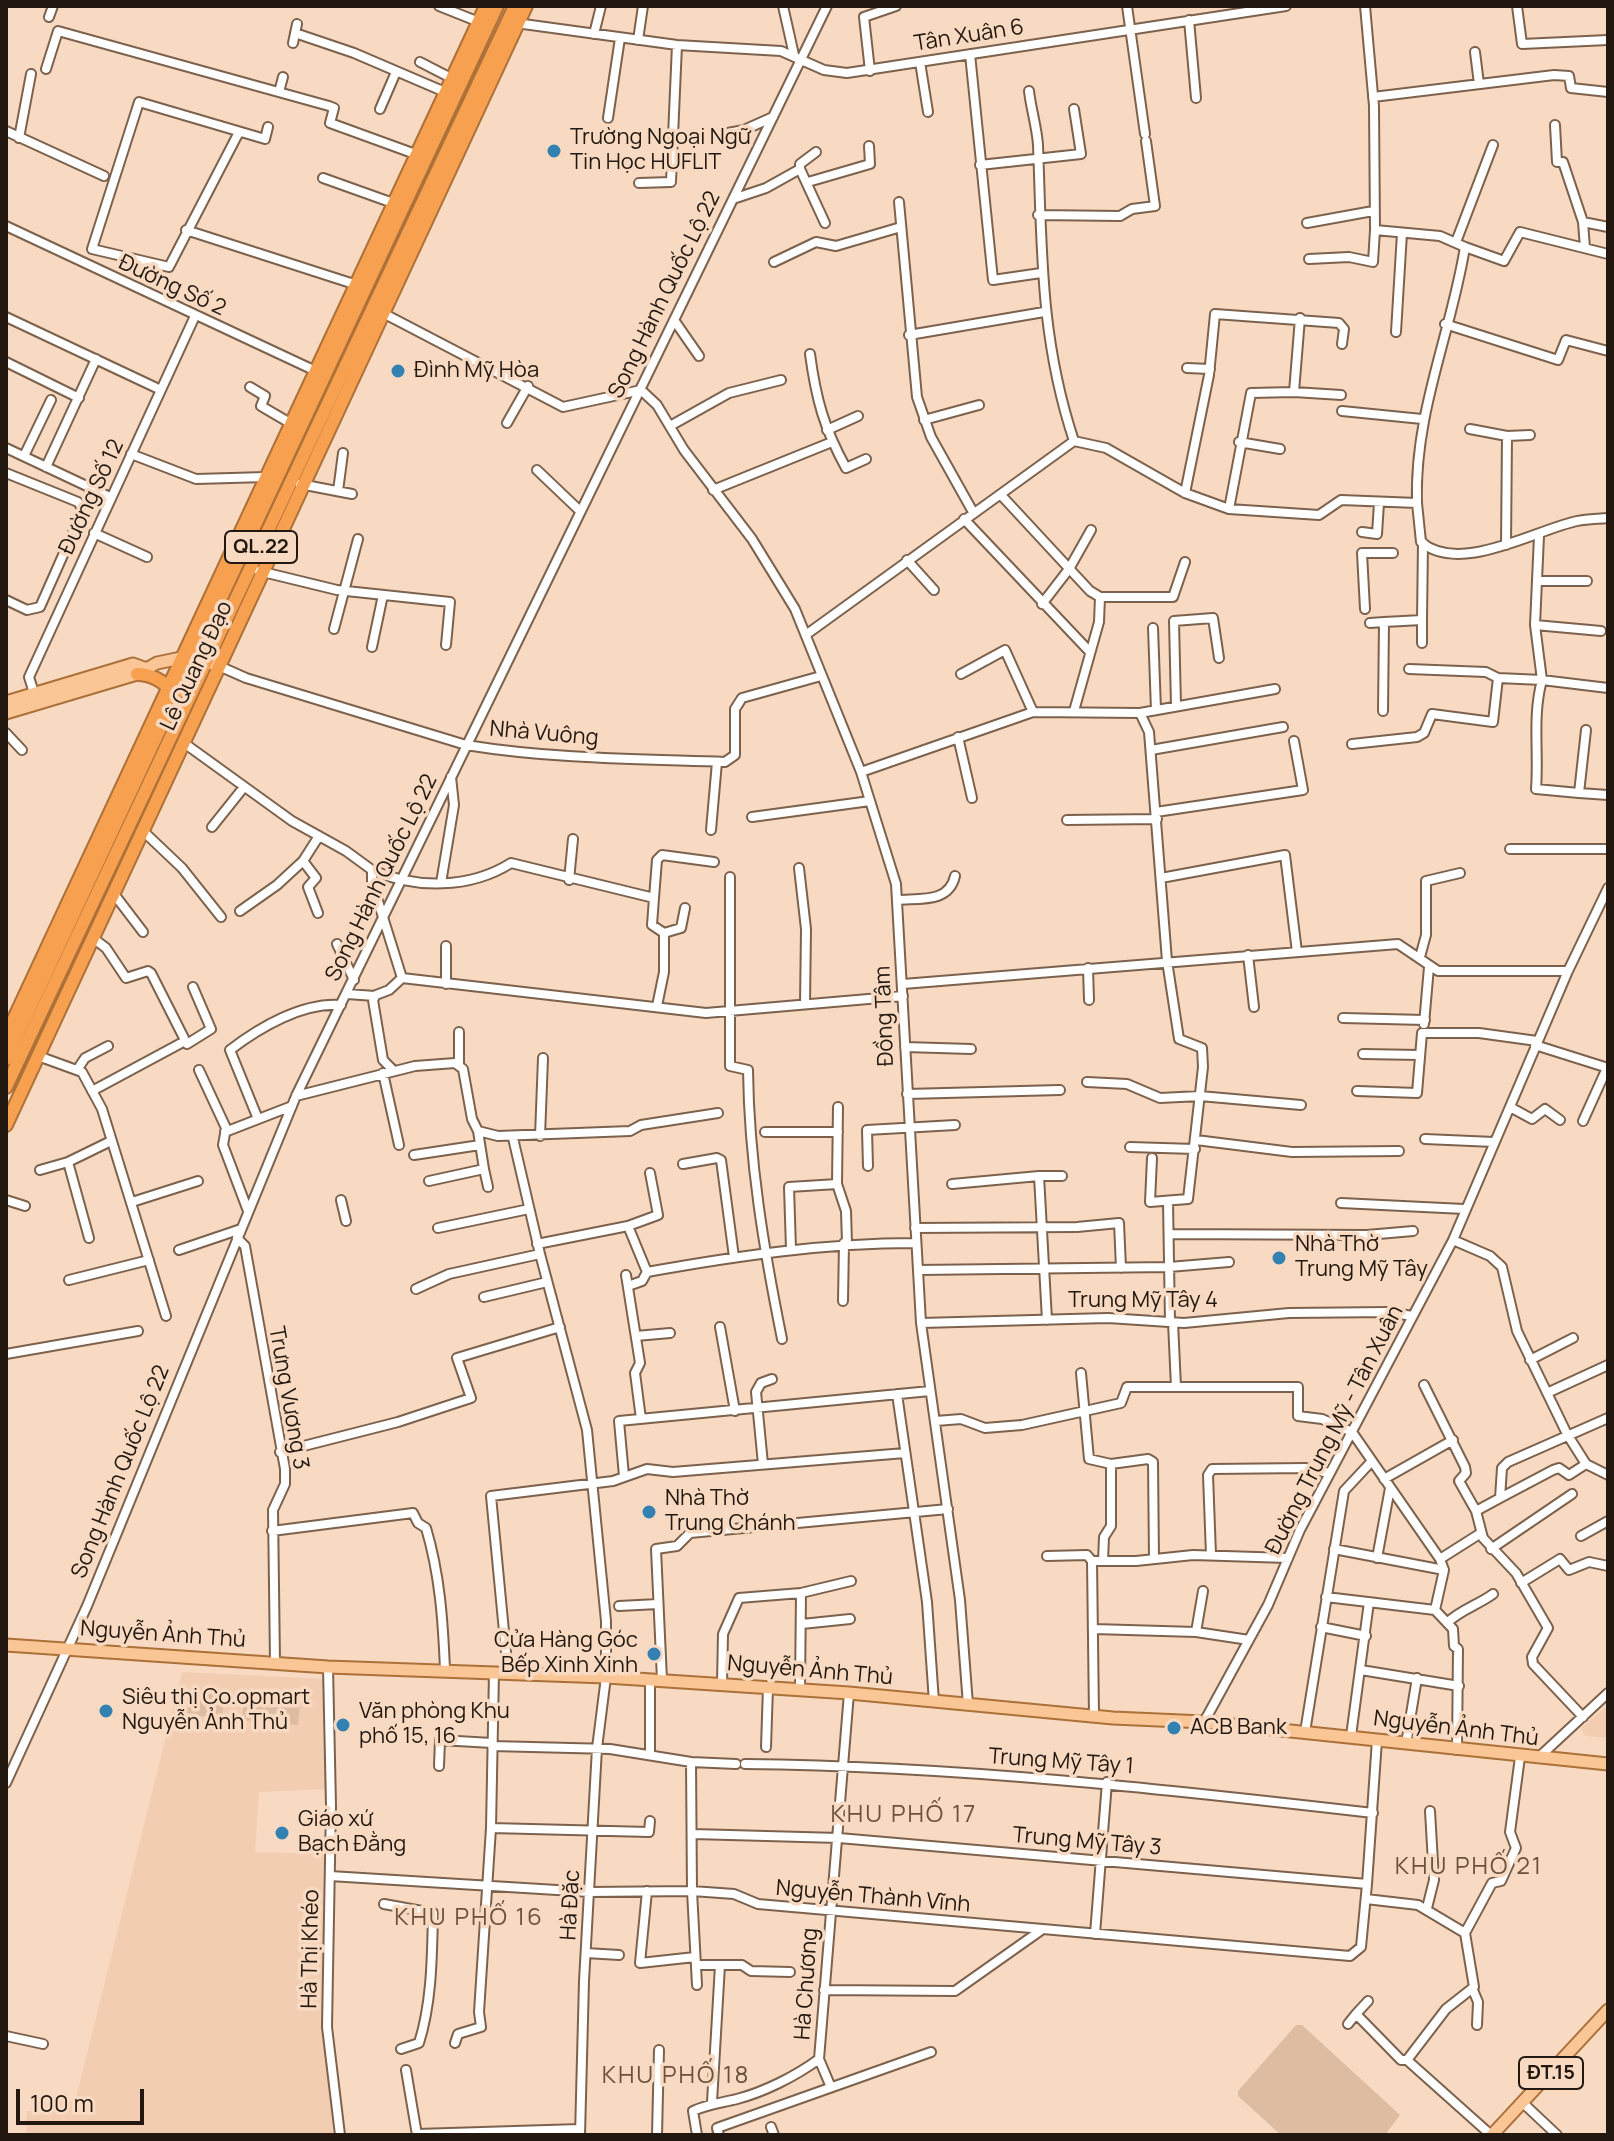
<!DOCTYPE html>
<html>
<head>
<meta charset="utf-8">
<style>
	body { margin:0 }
	#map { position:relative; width:1614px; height:2141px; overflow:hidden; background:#f8dac2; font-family:Manrope,sans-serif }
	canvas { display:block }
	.frame { position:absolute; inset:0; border:8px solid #22180f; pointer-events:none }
	.scale { position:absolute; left:16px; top:2089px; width:128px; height:36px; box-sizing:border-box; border:4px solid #22180f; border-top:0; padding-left:10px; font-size:24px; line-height:28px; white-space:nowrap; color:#22180f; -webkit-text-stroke:6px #f8dac2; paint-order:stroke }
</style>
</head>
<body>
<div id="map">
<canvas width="1614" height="2141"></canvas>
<div class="frame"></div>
<div class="scale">100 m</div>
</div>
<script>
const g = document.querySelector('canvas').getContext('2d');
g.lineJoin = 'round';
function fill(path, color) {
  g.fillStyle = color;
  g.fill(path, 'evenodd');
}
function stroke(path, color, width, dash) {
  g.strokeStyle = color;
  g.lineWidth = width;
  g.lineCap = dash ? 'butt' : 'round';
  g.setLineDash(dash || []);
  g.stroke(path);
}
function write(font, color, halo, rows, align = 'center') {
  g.font = font + ' Manrope,sans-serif';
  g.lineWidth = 7;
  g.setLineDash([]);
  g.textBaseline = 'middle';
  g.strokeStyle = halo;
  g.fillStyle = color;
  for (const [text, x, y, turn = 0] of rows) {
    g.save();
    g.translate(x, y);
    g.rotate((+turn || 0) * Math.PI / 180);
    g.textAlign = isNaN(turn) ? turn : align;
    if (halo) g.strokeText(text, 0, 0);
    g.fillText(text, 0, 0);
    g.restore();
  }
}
const built = new Path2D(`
	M182 1672 324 1679 329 1789 259 1792 255 1852 328 1854 325 2016 333 2135H26L27 2111 46 2113 50 2098 75 2102Z
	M1608 1705V1738L1585 1736 1581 1728Z`);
const green = new Path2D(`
	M183 1692 224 1696 222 1718 177 1714Z
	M244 1697 300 1703 298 1725 242 1720Z
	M1296 2025H1302L1400 2115 1385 2135H1281L1238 2096V2091Z`);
const stream = new Path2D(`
	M802 2094 874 2068
	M712 2135 716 2125`);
const minor = new Path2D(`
	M439 6 479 22
	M783 6 794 55
	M1127 6 1145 134
	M1365 6 1374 106 1375 230 1440 236 1465 247C1451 334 1414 413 1417 503
	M1517 6 1522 44 1608 40
	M49 17 53 6
	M1189 20 1196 98
	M516 23 677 45 781 51 824 70 847 73 1286 6
	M295 33 354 53 445 92
	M594 34 601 6
	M638 40 643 6
	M293 43 297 24
	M1475 52 1479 84
	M970 54 993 280 1041 273
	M420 62 451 78
	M920 62 928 112
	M46 69 58 31 329 106 334 108 330 123 418 155
	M870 71 864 17 896 6
	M1029 91C1031 109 1037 128 1038 145 1042 250 1040 339 1074 441
	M279 92 283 77
	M1373 97 1554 75 1569 76 1571 88 1608 92
	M380 109 396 72
	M608 118 620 38
	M1555 125 1557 162H1563L1583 222 1585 248
	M6 131 104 176
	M238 134 169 267 92 249 139 102 265 139 268 127
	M717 135 744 130 773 117
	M19 138 31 74
	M980 165 1081 154 1074 109
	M800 169 825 223
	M323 178 393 203
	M808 182 870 164 869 146
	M639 183 671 182 677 45
	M733 199 766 188 800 169V164L816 152
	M899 202 917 397 931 437 973 512
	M1038 215 1120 216 1132 209 1155 206 1146 141
	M1583 222 1608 227
	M1307 223 1373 211
	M6 226 320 373
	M186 230 357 285
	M1456 242 1493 145
	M1465 247 1504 261 1520 232 1608 254
	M1309 259 1349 257 1373 262 1375 230
	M774 262 816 242 836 246 901 227
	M379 311 563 407 641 390 657 405 684 450 752 539 795 609 861 772 896 884 921 1323 960 1600 968 1705
	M6 317 161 390
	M1300 318 1294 392 1341 395
	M674 320 699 356
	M1445 324 1558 360 1566 340 1608 351
	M1396 332 1402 233
	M909 335 1044 312
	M810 354C816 399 824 428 846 468L866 459
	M6 362 79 398
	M1187 368 1210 369
	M250 387 265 396 261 406 290 423
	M1342 411 1422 419
	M924 420 979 405
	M507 423 528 386
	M670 426 729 393 781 380
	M1470 429 1507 436 1506 545
	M827 430 858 416
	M1507 436 1530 435
	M1239 442 1280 449
	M6 448 110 497
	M131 454 196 479 266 477
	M24 456 51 400
	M46 467 96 359
	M537 470 580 511
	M6 473 78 502 83 510 40 607 27 610 6 600
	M300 484 352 494
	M713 490 832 442
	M338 491 343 453
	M1185 493 1209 375 1215 314 1339 323 1344 329 1342 344
	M1001 495 1090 591 1100 597 1099 622 1074 711
	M1229 509 1251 393 1294 392
	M964 519 1090 652
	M1362 532 1377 534 1379 503
	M94 533 147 557
	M1539 536 1535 625 1542 680 1608 688
	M907 560 934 590
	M259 571 337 590 450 602 446 645
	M1539 581H1587
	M1100 597H1173L1185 562
	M1042 604 1069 569 1091 530
	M1365 609 1362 553H1393
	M1370 623 1384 622
	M1535 625 1601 631
	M1153 628 1156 710
	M334 629 358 539
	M807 634 1074 441 1106 448 1185 493 1229 509 1319 515 1341 500 1417 503 1421 542C1460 575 1535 530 1577 521 1587 519 1598 519 1608 518
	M1422 643V620
	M372 647 383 595
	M219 666 246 678 466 745C552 759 639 759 725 762L735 755V709L742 698 821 676
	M1409 669 1486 672 1498 678
	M961 674 1005 650 1033 712
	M34 693 29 677 195 316
	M1176 706 1174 621 1213 618 1219 658
	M1383 711 1384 622 1422 620 1423 543
	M1140 713 1275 689
	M6 733 22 750
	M958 737 972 798
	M184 743 292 821 346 851 372 870V882L402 978
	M1352 744 1417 737 1424 733 1432 714 1493 722 1498 678 1542 680C1532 717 1539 752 1536 789L1579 793 1586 730
	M1151 750 1283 727
	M861 772 1033 712 1140 713 1149 732 1167 961 1179 1039 1202 1048 1203 1067 1188 1199 1150 1202 1152 1158
	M1579 793 1608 795
	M1156 812 1303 790 1294 741
	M752 817 870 801
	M1067 820 1157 819
	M212 827 244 787
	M142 830 182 868 221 917
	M711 830 717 762
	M1510 849H1608
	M799 868 806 929 805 1004
	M372 870C415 889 470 889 511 863L654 898 652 925 664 933V972L657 1006
	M730 877V1066L748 1070C749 1161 764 1250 782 1339
	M1161 878 1285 855 1297 952
	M569 880 573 839
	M441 883 454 805 451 777
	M114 894 143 932
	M654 898 657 860 662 855 714 862
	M897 900C921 898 949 903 955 876
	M240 911 277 885 303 861
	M318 913 308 887 316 878 303 861 319 836
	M664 933 681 928 685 908
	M93 938 106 948 126 978 148 971 151 973 187 1044 211 1029 193 987
	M337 944 354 980
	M446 946V984
	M1248 955 1254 1007
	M1420 957 1426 935V881L1460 873
	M1088 968 1089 1000
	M402 978 706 1013 903 996
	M903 984 1398 944 1438 971H1568
	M347 994 375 996
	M1343 1018 1425 1020
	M1424 1024 1429 967
	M1535 1045 1608 1068
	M905 1047 971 1049
	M1363 1054 1420 1055
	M38 1056 82 1072 102 1109 166 1316
	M459 1064V1032
	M77 1070 85 1058 108 1046
	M199 1070 226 1128 223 1145 248 1211
	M394 1071 383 1060 373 1000 376 995 389 990 402 978
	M383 1073 399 1145
	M1087 1082 1127 1084 1160 1098 1200 1096 1301 1105
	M92 1091 185 1041
	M1357 1091 1417 1093 1422 1033H1479L1537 1041
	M907 1094 1060 1090
	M296 1096 415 1066 455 1063 463 1069 472 1119 478 1131 498 1136 630 1131 641 1125 718 1113
	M838 1107 837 1184 846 1211 847 1243
	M1510 1107 1532 1119 1545 1109 1560 1120
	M258 1119 230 1050C260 1027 303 1002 341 1005
	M1583 1121 1607 1068
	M225 1132 292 1106
	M765 1132H838
	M540 1136 543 1058
	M513 1138 540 1254 587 1430 606 1621V1677L597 1748 584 1981 580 2135
	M1425 1139 1494 1142
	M1196 1140 1292 1152 1399 1151
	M1130 1147 1195 1149
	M414 1155 480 1145
	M683 1164 717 1158 721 1160 734 1257
	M868 1166 867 1130 955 1125
	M484 1169 488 1187
	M40 1170 68 1162
	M1039 1176H1062
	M429 1181 484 1169 478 1131
	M952 1184 1039 1176 1047 1320
	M6 1200 25 1206
	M341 1200 346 1221
	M1168 1201 1170 1322
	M132 1202 198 1181
	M1341 1203 1464 1209
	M628 1226 658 1215 650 1173
	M438 1228 529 1209
	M915 1228 1077 1227 1119 1223 1121 1268
	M1169 1234 1367 1235 1413 1231
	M89 1238 68 1162 111 1141
	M237 1238 245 1246 285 1469V1484L273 1510 275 1662
	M1453 1240 1490 1256 1502 1267 1517 1331 1567 1434 1586 1464 1608 1475
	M537 1244 628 1226 647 1272C737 1256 824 1243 915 1243
	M791 1249 789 1187 837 1184
	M179 1250 241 1229
	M918 1270 1169 1267 1229 1262
	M626 1275 640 1363 635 1373 641 1419
	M69 1280 149 1260
	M628 1286 642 1281 647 1272
	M416 1289 449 1274 540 1254
	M484 1297 547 1282
	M843 1301 844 1243
	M1173 1322 1176 1387
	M921 1323 1108 1318 1184 1323 1289 1313 1389 1312 1412 1316
	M720 1327 735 1411
	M636 1336 670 1333
	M6 1354 138 1331
	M1530 1360 1573 1338
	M1081 1373 1089 1459 1111 1464 1148 1459 1153 1462 1154 1559
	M1424 1385 1465 1467 1466 1473 1459 1481 1476 1511 1483 1538 1516 1573 1548 1628 1532 1657 1533 1664 1583 1717
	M1547 1393 1608 1365
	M897 1394 927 1602 934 1702
	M936 1421 961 1419 985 1428 1022 1425 1121 1403 1127 1387H1298V1416L1322 1419 1352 1432 1440 1559 1444 1570 1435 1610
	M280 1452 398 1422 471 1398 457 1358 560 1327
	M763 1464 756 1392 761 1383 772 1379
	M624 1476 619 1421 930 1391
	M1384 1479 1453 1440
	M1500 1498 1553 1470 1559 1468 1569 1475 1586 1464
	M1476 1511 1500 1498 1502 1468 1508 1462 1608 1418
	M272 1531 413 1513 418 1523 426 1528C440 1575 443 1621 445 1670
	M1581 1536 1608 1521
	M1334 1549 1444 1570
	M1491 1549 1572 1494
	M1211 1555 1208 1475 1212 1469 1306 1468 1329 1473
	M1047 1556 1087 1555 1092 1561
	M1377 1558 1390 1488
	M1440 1559 1481 1533
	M1103 1561 1104 1537 1111 1526V1464
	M1521 1583 1560 1559 1569 1570 1589 1562 1608 1566
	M801 1593 851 1581
	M1326 1597 1435 1610
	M619 1606 658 1604
	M1435 1610 1453 1629 1454 1646 1458 1649 1457 1750
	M1447 1623C1460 1610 1478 1605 1493 1594
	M802 1624 850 1619
	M1321 1627 1366 1636
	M1094 1629 1196 1632 1203 1591
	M1196 1632 1249 1640
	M328 1667 331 1806 327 2027 340 2135
	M1361 1670 1459 1686
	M508 1673 491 1496 613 1481 647 1469 673 1472 905 1453
	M662 1680 656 1549 677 1546 690 1533 948 1509
	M722 1683 723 1634 739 1598 801 1593 800 1689
	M1094 1716 1092 1561H1136L1193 1555 1288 1558
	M1204 1722 1268 1605 1300 1530 1453 1240 1568 971 1608 888
	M1305 1732 1344 1491 1372 1461
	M1351 1736 1369 1602
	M1406 1744 1417 1678
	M492 1746 610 1749 691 1762 736 1764
	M766 1747 768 1687
	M650 1755V1679
	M1538 1758 1608 1693
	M691 1762 692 1891 697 1985
	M745 1764C956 1766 1164 1789 1373 1813
	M439 1766 440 1740 492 1743
	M6 1783 87 1606 296 1096 827 6
	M491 1828 649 1832 650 1821
	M330 1876 589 1892 692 1891 734 1894 758 1904 1350 1956 1361 1947 1367 1884 839 1838 693 1834
	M1367 1884 1377 1740
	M647 1891 640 1963 695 1957
	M1366 1899 1418 1905 1465 1933 1474 1987 1446 2009 1407 2060 1491 2135
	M384 1904 433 1913C432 1956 432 2002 419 2043L401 2049
	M1427 1908 1434 1880 1430 1811
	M1465 1933 1492 1883 1501 1881 1516 1848 1510 1832 1520 1757
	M1095 1934 1107 1782
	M586 1953 619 1955
	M696 1965H742L751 1971 790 1972
	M824 1990 955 1991 1040 1931
	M1473 1990 1478 2002 1477 2025
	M1368 2001 1356 2014 1401 2060H1407
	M1348 2024 1356 2014
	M6 2036 43 2044
	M455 2043 458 2034 481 2027 479 2012 491 1828 494 1672
	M406 2070 417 2135
	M830 2085 819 2059 849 1693
	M712 2102 720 1965
	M1523 2103 1557 2135
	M771 2127 774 2135
	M417 2134 580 2129
	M657 2135 659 2050
	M697 2135 693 2111C708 2104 721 2103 737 2099 764 2092 796 2076 819 2059
	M719 2135 717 2128 931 2052`);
const major = new Path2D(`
	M6 702 133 664 144 668
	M6 713 137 674 157 663 181 658 215 664
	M6 1645 328 1667 606 1677 849 1693 1113 1718 1204 1722 1608 1764
	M1492 2135 1608 2010`);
const highway = new Path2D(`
	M137 674C150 674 165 681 171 692
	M6 1036 486 6
	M6 1059 497 6
	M6 1087 515 6
	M6 1125 526 6`);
const markers = [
	[554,151,8,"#3381b3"],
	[398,371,8,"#3381b3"],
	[1279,1258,8,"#3381b3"],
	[649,1512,8,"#3381b3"],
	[654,1654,8,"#3381b3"],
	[106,1711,8,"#3381b3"],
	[343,1725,8,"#3381b3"],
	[1174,1728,8,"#3381b3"],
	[282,1833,8,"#3381b3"]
];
const shields = [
	[261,547,72],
	[1551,2073,64]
];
const shieldNames = [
	["QL.22",261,547],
	["ĐT.15",1551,2073]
];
const streetNames = [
	["Tân Xuân 6",969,36,-9],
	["Đường Số 2",172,286,25],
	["Song Hành Quốc Lộ 22",665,295,-64],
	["Đường Số 12",92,497,-65],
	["Lê Quang Đạo",197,666,-65],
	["Nhà Vuông",544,734,5],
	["Song Hành Quốc Lộ 22",382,878,-64],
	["Đồng Tâm",885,1016,-92],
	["Trung Mỹ Tây 4",1143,1301],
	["Trưng Vương 3",288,1398,80],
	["Đường Trung Mỹ - Tân Xuân",1335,1430,-63],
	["Song Hành Quốc Lộ 22",121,1472,-68],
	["Nguyễn Ảnh Thủ",163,1635,4],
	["Nguyễn Ảnh Thủ",810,1671,5],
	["Nguyễn Ảnh Thủ",1456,1729,7],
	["Trung Mỹ Tây 1",1061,1762,4],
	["Trung Mỹ Tây 3",1087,1842,5],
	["Nguyễn Thành Vĩnh",873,1897,5],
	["Hà Đặc",571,1905,-87],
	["Hà Thị Khéo",311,1949,-89],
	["Hà Chương",807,1984,-86]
];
const poiNames = [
	["Trường Ngoại Ngữ",570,138],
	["Tin Học HUFLIT",570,163],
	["Đình Mỹ Hòa",414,371],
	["Nhà Thờ",1295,1245],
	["Trung Mỹ Tây",1295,1270],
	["Nhà Thờ",665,1499],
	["Trung Chánh",665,1524],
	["Cửa Hàng Góc",638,1641,"right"],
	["Bếp Xinh Xinh",638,1666,"right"],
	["Siêu thị Co.opmart",122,1698],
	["Nguyễn Ảnh Thủ",122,1723],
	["Văn phòng Khu",359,1712],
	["phố 15, 16",359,1737],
	["ACB Bank",1190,1728],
	["Giáo xứ",298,1820],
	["Bạch Đằng",298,1845]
];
const neighbourhoodNames = [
	["KHU PHỐ 17",904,1815],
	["KHU PHỐ 21",1469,1867],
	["KHU PHỐ 16",469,1918],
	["KHU PHỐ 18",676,2076]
];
fill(built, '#f2cdb1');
fill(green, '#ddbca2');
stroke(stream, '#b7855a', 3);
stroke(minor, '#7c624d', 12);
stroke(major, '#ac7039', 15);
stroke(highway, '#ac7039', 16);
stroke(minor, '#fff', 8);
stroke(major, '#fac696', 11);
stroke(highway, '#f6a050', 12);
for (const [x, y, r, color] of markers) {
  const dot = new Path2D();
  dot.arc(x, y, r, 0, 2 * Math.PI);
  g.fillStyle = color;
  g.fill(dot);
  stroke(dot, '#f8dac2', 3);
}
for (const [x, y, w] of shields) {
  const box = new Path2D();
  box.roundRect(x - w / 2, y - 16, w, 32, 6);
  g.fillStyle = '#f8dac2';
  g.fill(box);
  stroke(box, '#22180f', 2);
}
write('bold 20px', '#22180f', null, shieldNames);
write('22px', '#22180f', '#f8dac2', streetNames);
write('22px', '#22180f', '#f8dac2', poiNames, 'left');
g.letterSpacing = '2px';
write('24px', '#6b523d', '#f8dac2', neighbourhoodNames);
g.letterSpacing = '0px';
</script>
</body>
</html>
